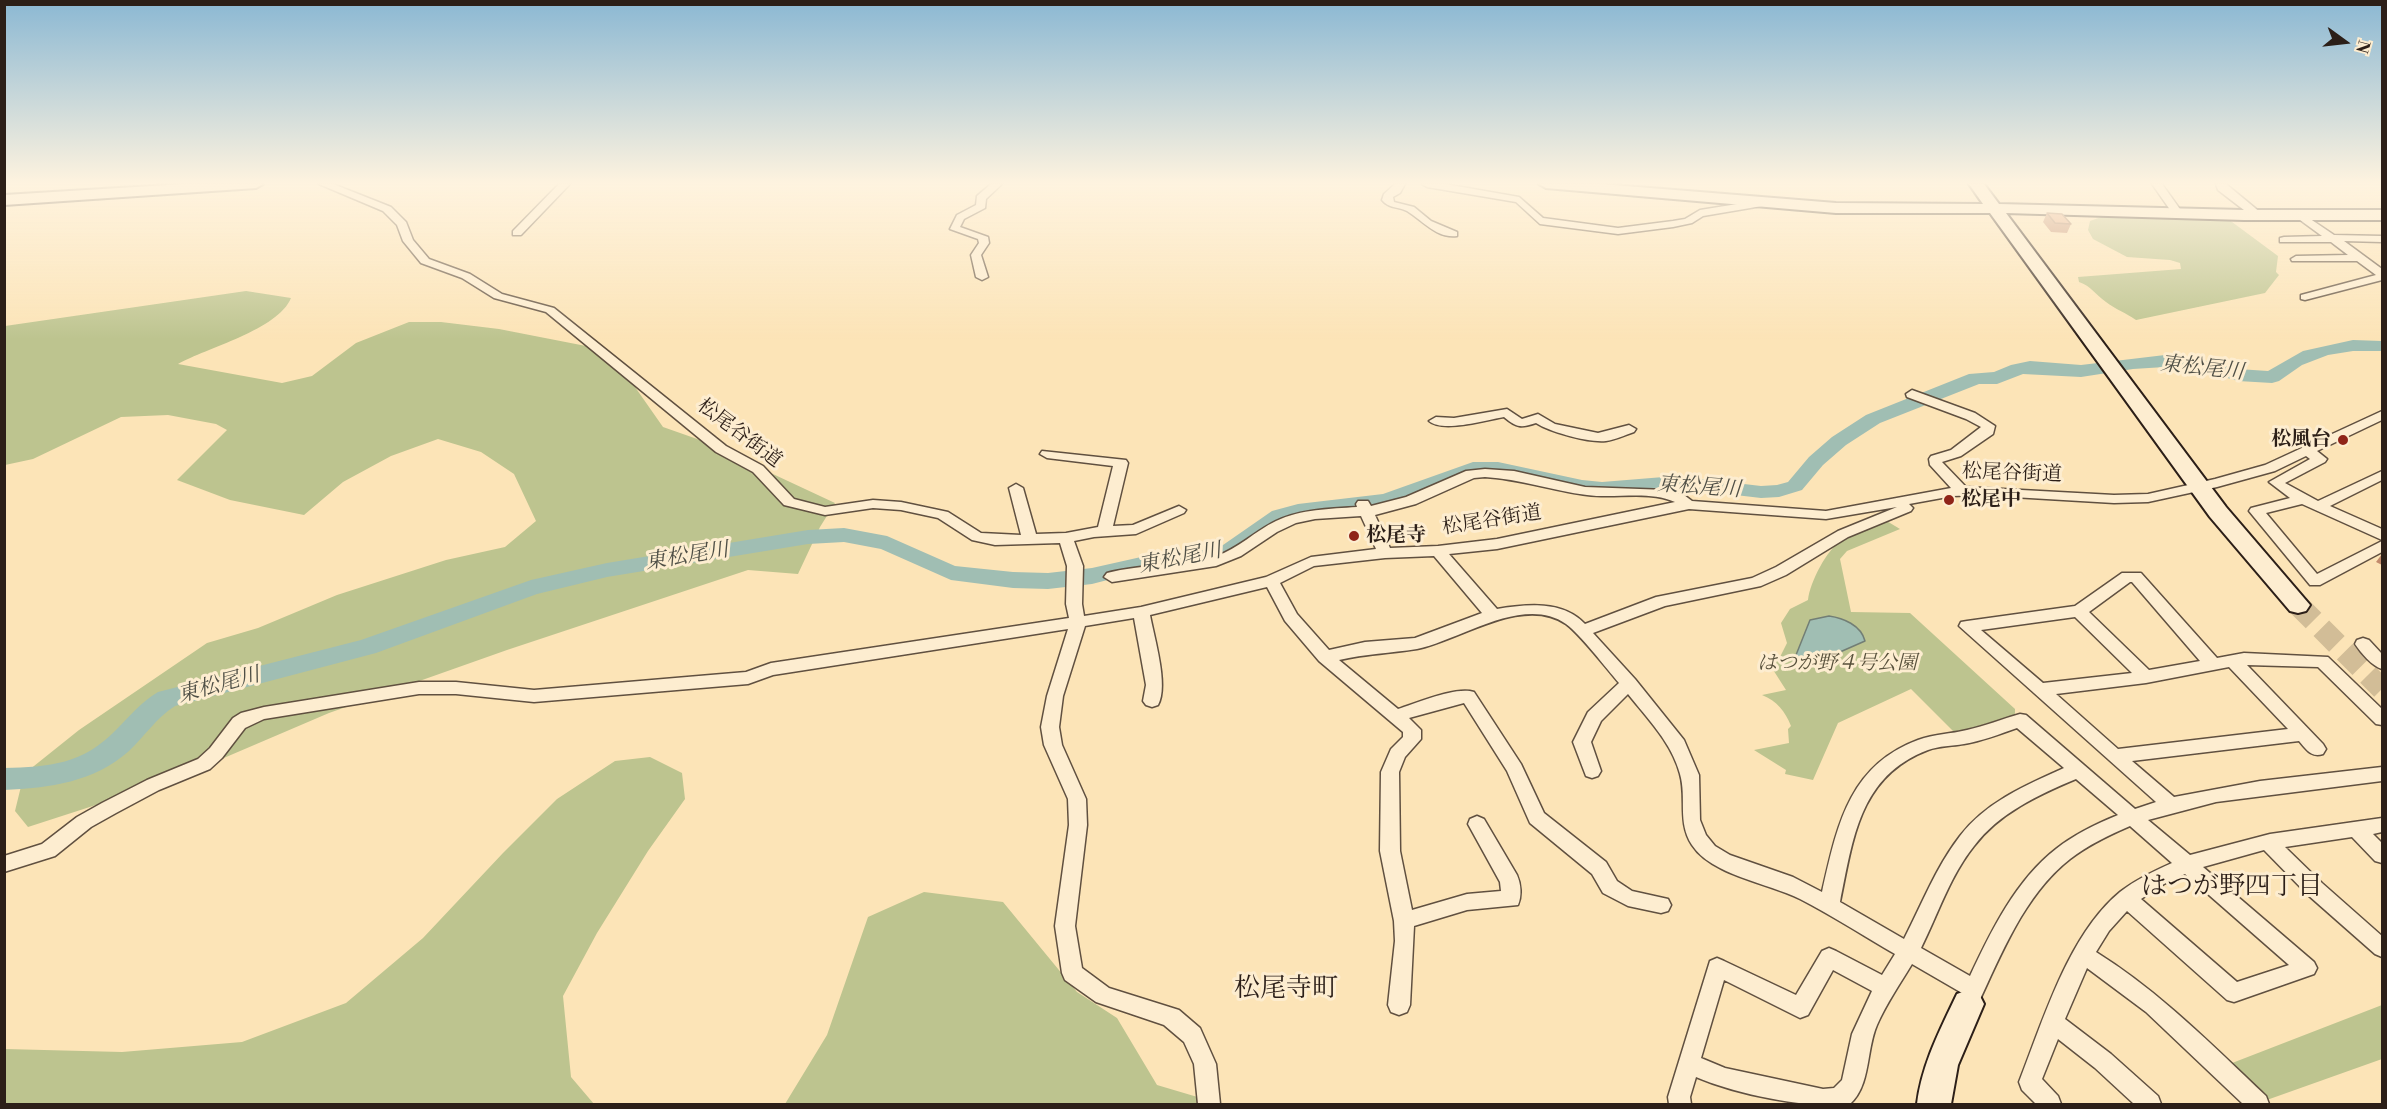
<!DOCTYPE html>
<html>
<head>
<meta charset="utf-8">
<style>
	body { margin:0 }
	#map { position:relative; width:2387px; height:1109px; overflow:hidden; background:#fce4b7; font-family:"Libre Bodoni",serif }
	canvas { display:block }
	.frame { position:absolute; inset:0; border:6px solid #2c1f18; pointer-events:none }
	.north { position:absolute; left:2315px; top:12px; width:60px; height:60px; -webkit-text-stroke:4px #fdedd0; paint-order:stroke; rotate:105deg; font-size:16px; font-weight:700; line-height:24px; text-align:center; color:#2c1f18 }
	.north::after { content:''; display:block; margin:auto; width:21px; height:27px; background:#2c1f18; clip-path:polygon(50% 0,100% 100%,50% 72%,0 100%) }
</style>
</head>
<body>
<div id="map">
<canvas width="2387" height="1109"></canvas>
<div class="frame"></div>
<div class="north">N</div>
</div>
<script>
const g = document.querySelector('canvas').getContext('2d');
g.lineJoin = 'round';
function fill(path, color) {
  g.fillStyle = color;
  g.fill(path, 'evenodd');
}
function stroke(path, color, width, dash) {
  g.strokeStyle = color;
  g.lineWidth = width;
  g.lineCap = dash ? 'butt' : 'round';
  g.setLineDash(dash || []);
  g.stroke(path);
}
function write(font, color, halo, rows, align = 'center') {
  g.font = font + ' "Libre Bodoni","Noto Serif JP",serif';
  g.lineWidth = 6;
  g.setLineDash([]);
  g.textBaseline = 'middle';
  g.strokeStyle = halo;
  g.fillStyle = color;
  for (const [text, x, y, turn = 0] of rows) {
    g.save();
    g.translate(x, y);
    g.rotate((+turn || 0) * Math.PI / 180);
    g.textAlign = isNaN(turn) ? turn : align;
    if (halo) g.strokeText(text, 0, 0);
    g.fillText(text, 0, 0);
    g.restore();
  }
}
const green = new Path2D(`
	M2104 216H2224L2278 256 2276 272 2279 275 2265 293 2136 320C2126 313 2115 309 2106 302 2096 295 2091 286 2079 282L2078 277 2181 269 2180 263 2170 260 2127 257 2093 239 2088 230 2090 221Z
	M246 291 291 298C278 330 206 348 178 364L282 383 312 376 356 343 409 322H441L499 329 591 347 628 377 663 427 700 440 835 503 820 527 798 574 748 570 507 650 329 713 170 781 28 827 15 811 24 774 79 730 207 643 258 628 337 595 446 560 505 547 536 521 514 474 481 452 438 439 391 456 343 482 304 515 230 500 177 480 227 430 216 424 168 415 121 417 33 459 5 465V326Z
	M1885 520 1900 529 1847 551 1840 559 1851 612 1910 613 2015 709V715L1955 733 1911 689 1838 723 1813 780 1785 774 1786 770 1754 750 1789 743 1788 729 1791 726C1785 711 1777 701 1762 695L1786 690 1770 665 1779 659 1787 643 1781 623 1790 609 1808 600C1810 582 1827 549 1842 540 1855 532 1870 527 1885 520Z
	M650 757 682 773 685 799 648 851 597 933 563 996 571 1077 594 1104H5V1049L122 1052 242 1042 346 1003 423 938 503 853 557 799 615 761Z
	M924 892 1003 902 1077 992 1117 1018 1157 1085 1221 1104H785L827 1035 868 917Z
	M2382 1005V1059L2264 1101 2227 1065Z`);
const water = new Path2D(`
	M1829 616C1843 618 1861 625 1865 641L1799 670 1792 665 1810 620Z`);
const river = new Path2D(`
	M2353 340 2382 341V351H2353L2328 355 2302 365 2279 381 2272 383 2238 381 2206 372 2165 367 2133 369 2081 377 2023 374 1997 384H1979L1880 423 1846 445 1823 465 1802 490 1779 497 1761 498 1676 488 1602 494 1582 492 1498 474H1475L1387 507 1288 521 1239 555 1206 564 1150 569 1092 584 1048 589 1013 588 951 580 881 549 844 542 808 544 607 577 537 594 376 653 175 706C156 718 145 736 129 751 94 782 50 788 4 790V768C50 767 83 764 116 730 130 716 141 702 158 692L361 640 531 580 607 563 808 530 844 528 887 536 955 566 1013 572 1048 573 1092 568 1150 555 1206 550 1223 545 1272 511 1298 504 1383 494 1473 462H1498L1582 480 1602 482 1676 476 1761 486 1777 485 1788 482 1809 457 1832 437 1866 415 1969 374 1994 372 2011 365 2030 361 2081 365 2165 355 2207 361 2238 369 2268 371 2303 351Z`);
const secondaryTunnel = new Path2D(`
	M2298 605 2382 689`);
const street = new Path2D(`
	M319 184H333L391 207 406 222 413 240 429 259 470 274 502 294 554 308 726 446 763 466 794 499 825 507 873 500 901 502 948 512 981 533 1021 535 1009 488 1016 484 1023 488 1036 534 1066 533 1098 527 1113 466 1047 458 1040 454 1042 451 1126 460 1128 463 1113 526 1133 525 1179 506 1186 510 1184 513 1136 534 1094 537 1074 541 1083 566 1082 604 1084 616 1141 607 1266 577 1311 557 1376 549 1361 516 1315 519 1296 523 1277 532 1241 556 1216 566 1112 582 1104 577 1107 573C1142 564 1181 566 1216 556 1238 549 1255 531 1276 521 1301 509 1330 509 1357 507L1356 504 1358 501H1368L1371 506 1406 497 1466 471 1485 469 1514 471 1585 487 1667 490 1684 495 1692 501 1826 511 1951 488 1930 465 1929 459 1931 456 1951 450 1981 427 1966 419 1907 397 1906 394 1912 390 1975 413 1995 426 1993 434 1961 456 1942 462 1966 487 2114 495 2148 494 2215 479 2265 465 2382 411V420L2317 451 2327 459 2325 462 2285 483 2318 501 2382 471V480L2330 506 2382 529V540L2302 504 2266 513 2317 574 2382 541V552L2320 585H2310L2249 511 2251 508 2290 498 2269 482 2310 459 2306 456 2275 471 2217 487 2148 502 2114 503 1979 495 1953 496 1909 504 1913 508 1911 511 1848 537 1786 575 1761 586 1665 606 1593 633 1635 679 1684 740 1699 775 1700 820 1706 835 1715 846 1730 855 1793 877 1822 892C1837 827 1848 766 1918 740 1934 734 1951 734 1967 730 1985 726 2002 719 2020 714L2026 715 2135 809 2156 802 1959 626 1961 622 1967 621 2075 606 2122 573H2141L2217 658 2244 653 2328 657 2382 709V725L2376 724 2318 667 2247 665 2323 744 2326 749 2323 754C2311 758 2306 749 2299 741L2132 761 2174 797 2260 781 2382 767V781L2216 802 2148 820 2190 855 2270 834 2382 818V832L2373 834 2382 843V863L2375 861 2352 837 2285 847 2322 883 2382 936V957L2375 954 2308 895 2264 850 2203 867 2314 962 2317 968 2314 974 2234 1002 2227 1000 2127 911 2109 931 2096 952C2160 992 2212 1045 2266 1096L2269 1104H2243L2146 1012 2087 968 2065 1019 2111 1054 2158 1096 2161 1104H2134L2095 1068 2058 1039 2042 1079 2058 1096 2061 1104H2036L2022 1090 2019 1082C2043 1021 2068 935 2120 892 2135 880 2154 871 2172 863L2130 826C2109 835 2088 845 2070 859 2024 895 2001 955 1977 1006L1970 1009 1963 1006 1959 999 1962 993 1912 964C1900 984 1886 1004 1877 1025 1866 1050 1871 1085 1850 1104 1806 1109 1736 1094 1696 1077L1690 1097 1691 1104H1669L1668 1097 1710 961 1717 958 1724 961 1796 995 1822 951 1829 948 1836 951 1882 975 1895 954C1864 936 1833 916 1800 899 1768 883 1711 875 1692 845 1677 822 1687 798 1680 774 1672 743 1647 718 1628 694L1601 721 1591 742 1601 771 1598 776 1592 778 1586 776 1573 742 1588 712 1619 683C1606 668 1581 635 1566 624 1523 594 1459 641 1417 649 1391 653 1365 654 1339 660L1398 709C1417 703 1456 686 1474 692L1521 764 1544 813 1606 862 1617 881 1632 891 1668 899 1671 905 1668 911 1661 913 1628 906 1603 893 1592 874 1530 823 1507 771 1464 703 1409 718 1421 730V739L1405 757 1399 772 1400 851 1412 910 1467 894 1501 891 1500 882 1468 824 1470 819 1477 816 1484 819 1517 875C1521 884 1522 896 1518 905L1467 910 1414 926 1410 1005 1407 1012 1399 1015 1391 1012 1388 1005 1395 941 1394 921 1380 851 1381 772 1391 749 1403 737V732L1319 661 1285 621 1267 587 1150 615C1154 637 1169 686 1158 705L1152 707 1146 705 1143 701 1146 685 1134 618 1085 626 1063 696 1059 727 1062 745 1086 799 1087 825 1075 926 1082 968 1109 988 1179 1010 1200 1028 1216 1064 1220 1104H1198L1194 1064 1184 1042 1164 1025 1096 1002 1065 980 1062 973 1055 926 1069 825 1068 799 1044 745 1041 727 1047 696 1068 629 773 675 748 684 534 702 456 694H419L264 719 245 728 222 758 210 769 159 790 116 813 91 827 55 856 4 872V856L42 844 77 817 102 803 147 780 198 759 210 748 233 718 241 713 264 707 419 682H456L534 690 746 672 771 663 1069 618 1066 604 1067 566 1060 543 995 545 972 540 938 518 901 510 873 508 825 515 784 505 753 472 716 452 546 312 494 298 462 278 421 263 403 241 397 225 383 211ZM1485 477C1520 479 1553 491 1587 495 1616 499 1648 490 1675 502L1497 539 1438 546 1390 548 1375 515 1416 504 1474 478ZM1897 507 1838 531 1776 567 1752 578 1656 597 1585 624C1563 600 1526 604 1497 609L1449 554 1497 549 1689 509 1826 519ZM1434 556 1482 613 1415 638 1365 642 1329 650 1297 614 1280 583 1314 566 1385 558ZM2130 582H2132L2200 661 2149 670 2089 612ZM2075 617 2132 673 2043 683 1981 630ZM2229 667 2288 729 2118 749 2056 694 2146 683ZM2017 728 2064 768C2026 785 1986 802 1960 836 1936 867 1922 904 1904 939L1840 902C1853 839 1859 776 1928 750 1939 746 1952 746 1964 744 1982 741 2000 734 2017 728ZM2076 779 2118 815C2096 824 2075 834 2056 849 2016 880 1991 931 1970 976L1921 948C1938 914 1950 876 1974 846 1999 813 2038 795 2076 779ZM2185 874 2289 965 2237 982 2141 899 2164 884ZM1833 970 1872 991 1852 1034 1842 1080 1834 1088 1823 1089 1725 1068 1701 1058 1724 980 1800 1018 1808 1015Z
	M559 184H570L521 235H513V231Z
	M991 184H1002L986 199 985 208 964 219 960 227 988 237 989 243 981 255 988 277 982 280 976 277 971 255 979 243 978 239 950 229 957 215 976 205 977 196Z
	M1395 184H1405L1400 193 1393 197 1394 202 1414 207 1431 221 1457 232V236C1437 239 1422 220 1407 211 1397 206 1389 209 1382 200L1384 194Z
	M1422 184H1445L1519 197 1543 218 1618 228 1673 221 1685 219 1700 210 1762 200 1767 203 1762 206 1703 216 1692 223 1673 227 1618 234 1540 224 1516 202 1427 187Z
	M2152 184H2162L2182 212 2181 214H2173Z
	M2216 184H2226L2261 213V217H2253L2218 190Z
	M2300 212 2334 235 2382 236V242L2344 241 2382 269V280L2305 300 2301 299V295L2376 275 2357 261H2292L2291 259 2296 256 2348 255 2331 242H2280V238L2284 237 2322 236 2296 217 2295 215Z
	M1507 409 1522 419 1538 414 1555 424 1598 433 1629 425 1636 429 1634 432C1625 435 1615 440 1606 441 1589 443 1550 432 1536 423 1521 428 1517 428 1504 417 1487 420 1442 433 1429 421L1436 417 1454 418Z
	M2363 638 2369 640 2382 654V669C2372 666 2361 653 2355 644L2357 640Z`);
const secondary = new Path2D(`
	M184 184H263L256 188 4 205V195Z
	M1539 184H1601L1836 203 1983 204 1969 184H1984L1999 204 2244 210H2382V220H2244L2006 213 2226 507 2310 605 2306 611 2298 613 2290 611 2210 517 1990 213H1836L1546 188Z
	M1968 990 1979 994 1984 1004 1958 1065 1951 1104H1917C1922 1064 1940 1030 1957 994Z`);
const wall = new Path2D(`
	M2047 213 2071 224 2067 233 2051 232 2043 222Z
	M2382 554V565L2376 562Z`);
const building = new Path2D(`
	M2047 213 2062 214 2071 224 2055 223Z`);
const markers = [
	[2343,440,6,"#8f2418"],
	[1949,500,6,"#8f2418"],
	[1354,536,6,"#8f2418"]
];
const streetNames = [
	["松尾谷街道",739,434,37],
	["松尾谷街道",2012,474,2],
	["松尾谷街道",1492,521,-9]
];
const poiNames = [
	["松風台",2331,440,"right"],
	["松尾中",1961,500],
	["松尾寺",1366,536]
];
const parkNames = [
	["はつが野４号公園",1837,664]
];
const waterNames = [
	["東松尾川",2202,369,6],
	["東松尾川",1699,488,4],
	["東松尾川",687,557,-9],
	["東松尾川",1180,559,-11],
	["東松尾川",219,686,-15]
];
const nearNeighbourhoodnames = [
	["はつが野四丁目",2232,888],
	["松尾寺町",1286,990]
];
fill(green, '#bdc48f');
fill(water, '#a0beb3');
stroke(water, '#727e75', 1.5);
fill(river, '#a0beb3');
stroke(secondaryTunnel, '#d2bd97', 22, [22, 11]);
stroke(street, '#605040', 3);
stroke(secondary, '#2c1f18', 4);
fill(street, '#fdedd0');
fill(secondary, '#fdedd0');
fill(wall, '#c28a6c');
fill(building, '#e1a17e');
stroke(building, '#9e7158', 1.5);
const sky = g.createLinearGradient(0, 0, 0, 339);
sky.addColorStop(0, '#8bb8d3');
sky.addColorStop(0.54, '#fef3df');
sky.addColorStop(1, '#fef3df00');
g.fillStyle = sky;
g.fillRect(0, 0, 2387, 339);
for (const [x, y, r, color] of markers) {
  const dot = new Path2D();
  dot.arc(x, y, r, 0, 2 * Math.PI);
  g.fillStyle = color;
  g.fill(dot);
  stroke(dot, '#fdedd0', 2);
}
write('20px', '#2c1f18', '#fdedd0', streetNames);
write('bold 20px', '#2c1f18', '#fdedd0', poiNames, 'left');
write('italic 20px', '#58513c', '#fdedd0', parkNames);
write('italic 21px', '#4f4f46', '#fdedd0', waterNames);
write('26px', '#2c1f18', '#fdedd0', nearNeighbourhoodnames);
</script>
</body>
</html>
